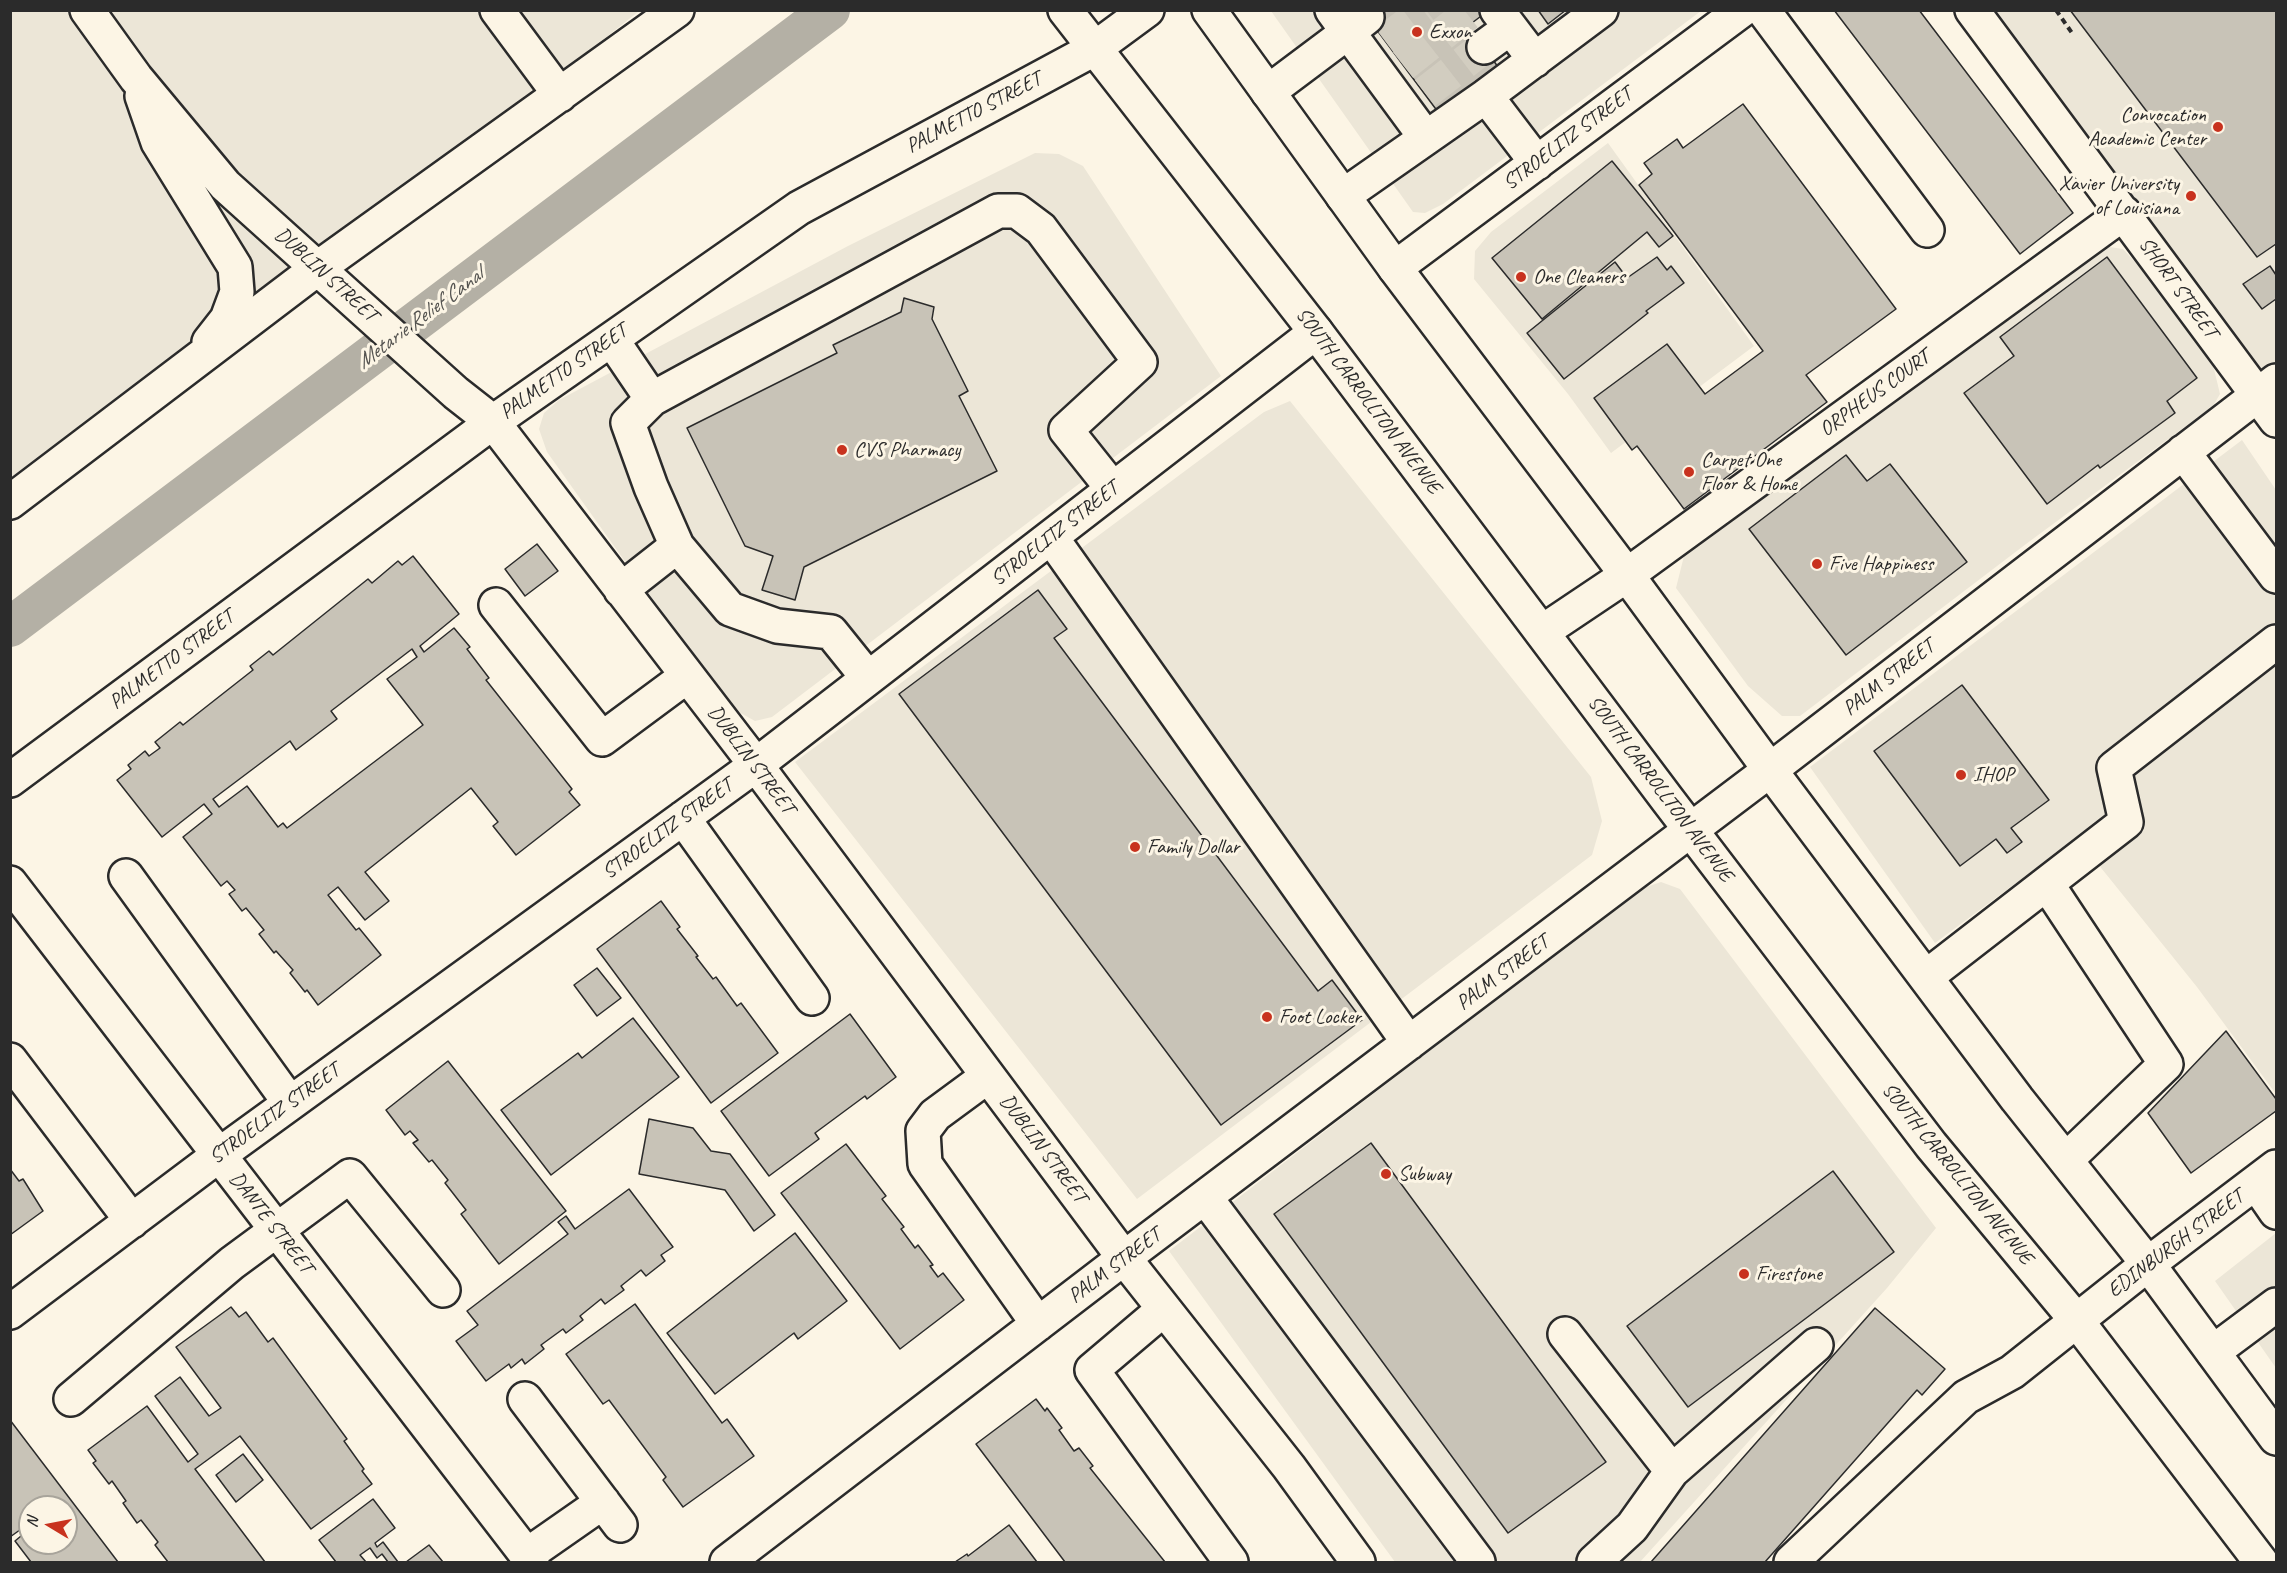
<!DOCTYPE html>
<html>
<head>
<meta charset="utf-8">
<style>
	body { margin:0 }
	#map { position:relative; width:2287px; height:1573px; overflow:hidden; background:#fcf5e5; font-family:Caveat,sans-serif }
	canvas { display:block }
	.frame { position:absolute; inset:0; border:12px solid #2b2b2b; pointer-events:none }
	.north { position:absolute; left:18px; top:1495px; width:60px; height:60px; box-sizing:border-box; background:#fcf5e5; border:2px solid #a8a49b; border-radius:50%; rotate:280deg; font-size:16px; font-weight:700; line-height:24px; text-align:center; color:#2b2b2b }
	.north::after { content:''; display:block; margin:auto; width:21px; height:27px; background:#c8321e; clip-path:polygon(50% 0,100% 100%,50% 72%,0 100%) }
</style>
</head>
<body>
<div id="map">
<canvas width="2287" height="1573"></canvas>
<div class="frame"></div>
<div class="north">N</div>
</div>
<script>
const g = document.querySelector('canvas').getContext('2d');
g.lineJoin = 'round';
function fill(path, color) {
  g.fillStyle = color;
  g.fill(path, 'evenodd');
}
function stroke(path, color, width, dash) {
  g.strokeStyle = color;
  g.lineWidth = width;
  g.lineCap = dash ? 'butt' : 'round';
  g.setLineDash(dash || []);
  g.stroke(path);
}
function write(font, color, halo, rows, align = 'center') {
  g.font = font + ' Caveat,sans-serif';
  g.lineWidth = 6;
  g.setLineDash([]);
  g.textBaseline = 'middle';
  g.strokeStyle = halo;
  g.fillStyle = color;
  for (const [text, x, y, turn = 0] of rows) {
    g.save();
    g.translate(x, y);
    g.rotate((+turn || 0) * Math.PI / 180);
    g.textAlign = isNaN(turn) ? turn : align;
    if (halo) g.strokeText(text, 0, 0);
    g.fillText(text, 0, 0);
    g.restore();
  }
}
const built = new Path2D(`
	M11 11H639L318 268 11 502Z
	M1271 11H1701L1443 204 1425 213 1413 212Z
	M1967 11H2276V381L2257 396Z
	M1608 143 1754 346 1611 453 1568 394 1474 279 1475 251 1491 232Z
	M1035 153 1059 154 1083 166 1221 376 772 717 755 721 728 706 547 452 539 429 544 413 559 400 848 246Z
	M2103 246 2123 249 2149 277 2213 365 2220 394 2213 406 2026 544 1800 716H1782L1748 686 1676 588 1685 552Z
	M1290 401 1591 777 1602 821 1592 855 1137 1199 795 762 1264 412Z
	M2242 440 2276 490V1094L2197 987 2077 838 1935 943 1810 767Z
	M1661 882 1680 889 1936 1228 1887 1288 1640 1562H1395L1169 1251 1640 889Z
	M2276 1233V1368L2215 1281Z`);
const canal = new Path2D(`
	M10 627 830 10`);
const building = new Path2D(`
	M1362 10H1489L1468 26 1504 75 1444 120Z
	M1538 10H1566L1548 24Z
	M1834 10H1919L2073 213 2020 254Z
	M2070 10H2276V244L2257 257Z
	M1743 104 1896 309 1806 375 1827 402 1684 509 1637 446 1632 450 1594 398 1667 344 1705 394 1763 351 1639 185 1652 174 1644 163 1677 139 1683 148Z
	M1612 161 1673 236 1659 247 1647 232 1542 319 1492 258Z
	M1657 257 1667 270 1671 266 1684 283 1646 311 1648 313 1564 379 1527 333 1615 262 1627 278Z
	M2107 257 2197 378 2167 401 2175 413 2100 468 2098 465 2047 504 1964 393 2014 356 2000 337Z
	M2270 266 2276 275V299L2262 309 2243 284Z
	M904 298 934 307 932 319 968 391 959 396 997 471 804 567 795 600 762 590 773 556 745 546 687 428 837 353 833 345 901 312Z
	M1846 455 1867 481 1890 464 1967 562 1846 655 1749 529Z
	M537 544 558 571 525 596 505 569Z
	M413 556 459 614 420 646 424 652 454 628 470 647 467 649 489 678 486 680 572 789 569 792 580 805 516 855 493 826 498 822 471 788 365 872 389 901 365 920 338 887 328 895 356 930 359 928 381 955 318 1005 307 990 305 992 290 973 293 970 276 951 274 953 259 934 264 930 246 908 242 911 229 894 235 890 227 881 221 886 183 837 212 814 204 804 162 837 117 780 131 769 128 765 145 751 149 756 160 748 155 742 180 722 183 725 253 670 250 666 269 651 273 655 368 579 372 583 398 561 402 565ZM412 649 417 657 387 679 423 725 287 828 283 823 278 827 247 786 219 807 213 799 290 741 296 750 337 719 331 711Z
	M1038 590 1067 629 1054 638 1318 991 1332 980 1362 1020 1221 1125 899 694Z
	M1962 685 2049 800 2011 828 2022 842 2007 853 1996 839 1960 866 1874 751Z
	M661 901 680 927 677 929 698 956 696 957 713 979 716 977 737 1006 741 1003 778 1053 711 1103 597 949Z
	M597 968 621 998 597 1016 574 985Z
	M850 1014 896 1077 867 1099 865 1096 815 1133 819 1139 769 1176 721 1111Z
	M633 1018 679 1077 551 1175 501 1110 578 1053 582 1058Z
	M2226 1031 2276 1099V1111L2191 1173 2148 1113Z
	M448 1061 566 1211 499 1264 461 1214 466 1210 445 1183 448 1180 432 1160 429 1162 413 1143 418 1140 410 1131 405 1135 386 1110Z
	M649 1119 693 1128 711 1151 730 1154 775 1215 754 1231 725 1190 639 1174Z
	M1371 1143 1606 1462 1508 1533 1274 1214Z
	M846 1144 886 1196 882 1199 904 1227 901 1229 915 1248 918 1245 933 1265 930 1266 938 1277 943 1273 964 1300 900 1349 781 1193Z
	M10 1169 19 1181 23 1179 43 1211 10 1235Z
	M1833 1171 1894 1252 1688 1407 1627 1326Z
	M629 1189 673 1247 661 1255 665 1261 646 1276 641 1270 621 1286 624 1290 605 1304 601 1299 580 1316 583 1320 566 1333 563 1329 541 1345 544 1349 525 1364 522 1359 511 1368 509 1364 486 1381 456 1341 478 1325 467 1311 568 1234 558 1222 566 1216 575 1229Z
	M795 1233 847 1301 798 1339 794 1333 715 1394 667 1333Z
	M635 1304 722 1423 727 1419 754 1456 683 1507 663 1480 666 1477 609 1400 603 1404 566 1354Z
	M231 1307 239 1317 246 1312 268 1342 273 1338 347 1439 344 1441 364 1469 362 1471 372 1484 311 1529 240 1436 195 1469 265 1562H168L155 1545 158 1542 141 1520 137 1523 123 1503 126 1501 112 1481 109 1484 93 1463 96 1461 88 1450 147 1406 188 1462 198 1454 155 1396 180 1377 209 1416 221 1408 176 1347Z
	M1875 1308 1945 1369 1922 1395 1917 1390 1765 1562H1651Z
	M1036 1399 1045 1411 1047 1408 1062 1428 1059 1430 1074 1451 1079 1448 1093 1466 1090 1468 1165 1562H1065L976 1444Z
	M10 1420 118 1562H31L15 1541 27 1531 24 1527 10 1537ZM30 1507H66V1543H30Z
	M243 1454 263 1480 236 1502 216 1475Z
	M373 1499 395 1528 375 1543 377 1547 383 1542 398 1562H388L382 1554 377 1558 370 1548 360 1555 366 1562H336L319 1540Z
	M1009 1525 1037 1562H955L967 1554 968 1556Z
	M429 1545 443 1562H406Z`);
const minorTunnel = new Path2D(`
	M1385 41 1426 10
	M1403 65 1473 10
	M1425 93 1484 47`);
const path = new Path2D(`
	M2056 10 2072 33`);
const minor = new Path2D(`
	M87 10 136 78 225 185 456 393 493 422 756 765 1124 1258 1289 1467 1358 1562
	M497 10 560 95
	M1332 10 1348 32 1367 17
	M1497 10 1535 60
	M1763 10 1927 230
	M1972 10 2276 420
	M1484 47 1510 28
	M1268 92 1348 32 1426 138
	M142 96 158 142 235 267 237 292 227 319 209 342
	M1486 96 1537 163
	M1343 196 1486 96 1601 10
	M1395 268 1742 10
	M612 340 652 399
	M2183 452 2276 576
	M10 502 318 268 677 10
	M1051 537 1409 1043
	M621 590 677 546
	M496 605 602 739 687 676
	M1542 632 1627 575 2124 213
	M868 678 831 632 777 626 730 609 677 546 651 487 628 423 652 399 998 211H1017L1041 229 1140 362 1066 430 1113 489
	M10 780 493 422 799 208 1094 49 1147 10
	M683 818 812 998
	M126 876 290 1103
	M10 883 532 1562
	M2047 884 2166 1064 2066 1160
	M1926 977 2126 822 2114 768 2276 642
	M10 1060 132 1221
	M988 1076 935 1115 923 1131 925 1164 1038 1324
	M2256 1183 2276 1212
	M1205 1197 1478 1562
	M1164 1309 1092 1370 1231 1562
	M10 1312 219 1155 756 765 1316 332
	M1565 1334 1672 1471
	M2213 1352 2276 1305
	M71 1399 232 1263 350 1176 443 1290
	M525 1399 620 1525
	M527 1555 603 1502
	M727 1562 1124 1258 1770 770 2276 381
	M1594 1562 1632 1527 1672 1471 1816 1345
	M1791 1562 1966 1397 2012 1372 2148 1264 2276 1167`);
const major = new Path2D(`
	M1065 10 1316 332 1667 799 1931 1145 2077 1321 2261 1562
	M1209 10 1395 268 1627 575 1770 770 2017 1099 2148 1264 2276 1438`);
const markers = [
	[1417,32,6,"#c8321e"],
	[2218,127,6,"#c8321e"],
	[2191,196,6,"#c8321e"],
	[1521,277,6,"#c8321e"],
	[842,450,6,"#c8321e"],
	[1689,472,6,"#c8321e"],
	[1817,564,6,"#c8321e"],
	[1961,775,6,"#c8321e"],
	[1135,847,6,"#c8321e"],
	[1267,1017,6,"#c8321e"],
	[1386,1174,6,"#c8321e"],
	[1744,1274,6,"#c8321e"]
];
const poiNames = [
	["Exxon",1429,32],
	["Convocation",2206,115,"right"],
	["Academic Center",2206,139,"right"],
	["Xavier University",2179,184,"right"],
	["of Louisiana",2179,208,"right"],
	["One Cleaners",1533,277],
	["CVS Pharmacy",854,450],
	["Carpet One",1701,460],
	["Floor & Home",1701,484],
	["Five Happiness",1829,564],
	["IHOP",1973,775],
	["Family Dollar",1147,847],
	["Foot Locker",1279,1017],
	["Subway",1398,1174],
	["Firestone",1756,1274]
];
const streetNames = [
	["PALMETTO STREET",974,113,-28],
	["STROELITZ STREET",1568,139,-37],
	["DUBLIN STREET",326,275,42],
	["SHORT STREET",2178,288,54],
	["PALMETTO STREET",564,372,-35],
	["ORPHEUS COURT",1875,394,-36],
	["SOUTH CARROLLTON AVENUE",1368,401,53],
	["STROELITZ STREET",1055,534,-38],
	["PALMETTO STREET",172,660,-37],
	["PALM STREET",1889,678,-38],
	["DUBLIN STREET",751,760,53],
	["SOUTH CARROLLTON AVENUE",1660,789,53],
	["STROELITZ STREET",668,829,-36],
	["PALM STREET",1503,973,-37],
	["STROELITZ STREET",275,1114,-36],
	["DUBLIN STREET",1043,1149,53],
	["SOUTH CARROLLTON AVENUE",1957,1174,51],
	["DANTE STREET",271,1223,52],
	["EDINBURGH STREET",2176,1244,-37],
	["PALM STREET",1115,1266,-37]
];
const waterNames = [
	["Metarie Relief Canal",420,319,-37]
];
fill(built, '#ece6d7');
stroke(canal, '#b4b0a5', 40);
fill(building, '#c8c3b7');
stroke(building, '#2b2b2b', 1.5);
stroke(minorTunnel, '#d2cdc0', 33, [33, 16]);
stroke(minor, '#2b2b2b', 38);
stroke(major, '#2b2b2b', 38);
stroke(path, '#2b2b2b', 4, [6, 4.5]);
stroke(minor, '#fcf5e5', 33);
stroke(major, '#fcf5e5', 33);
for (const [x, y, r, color] of markers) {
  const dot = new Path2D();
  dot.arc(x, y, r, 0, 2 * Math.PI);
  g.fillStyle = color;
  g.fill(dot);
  stroke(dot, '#fcf5e5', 2);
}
write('21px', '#2b2b2b', '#fcf5e5', poiNames, 'left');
write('21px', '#2b2b2b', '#fcf5e5', streetNames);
write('italic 22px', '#545350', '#fcf5e5', waterNames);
</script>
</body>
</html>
